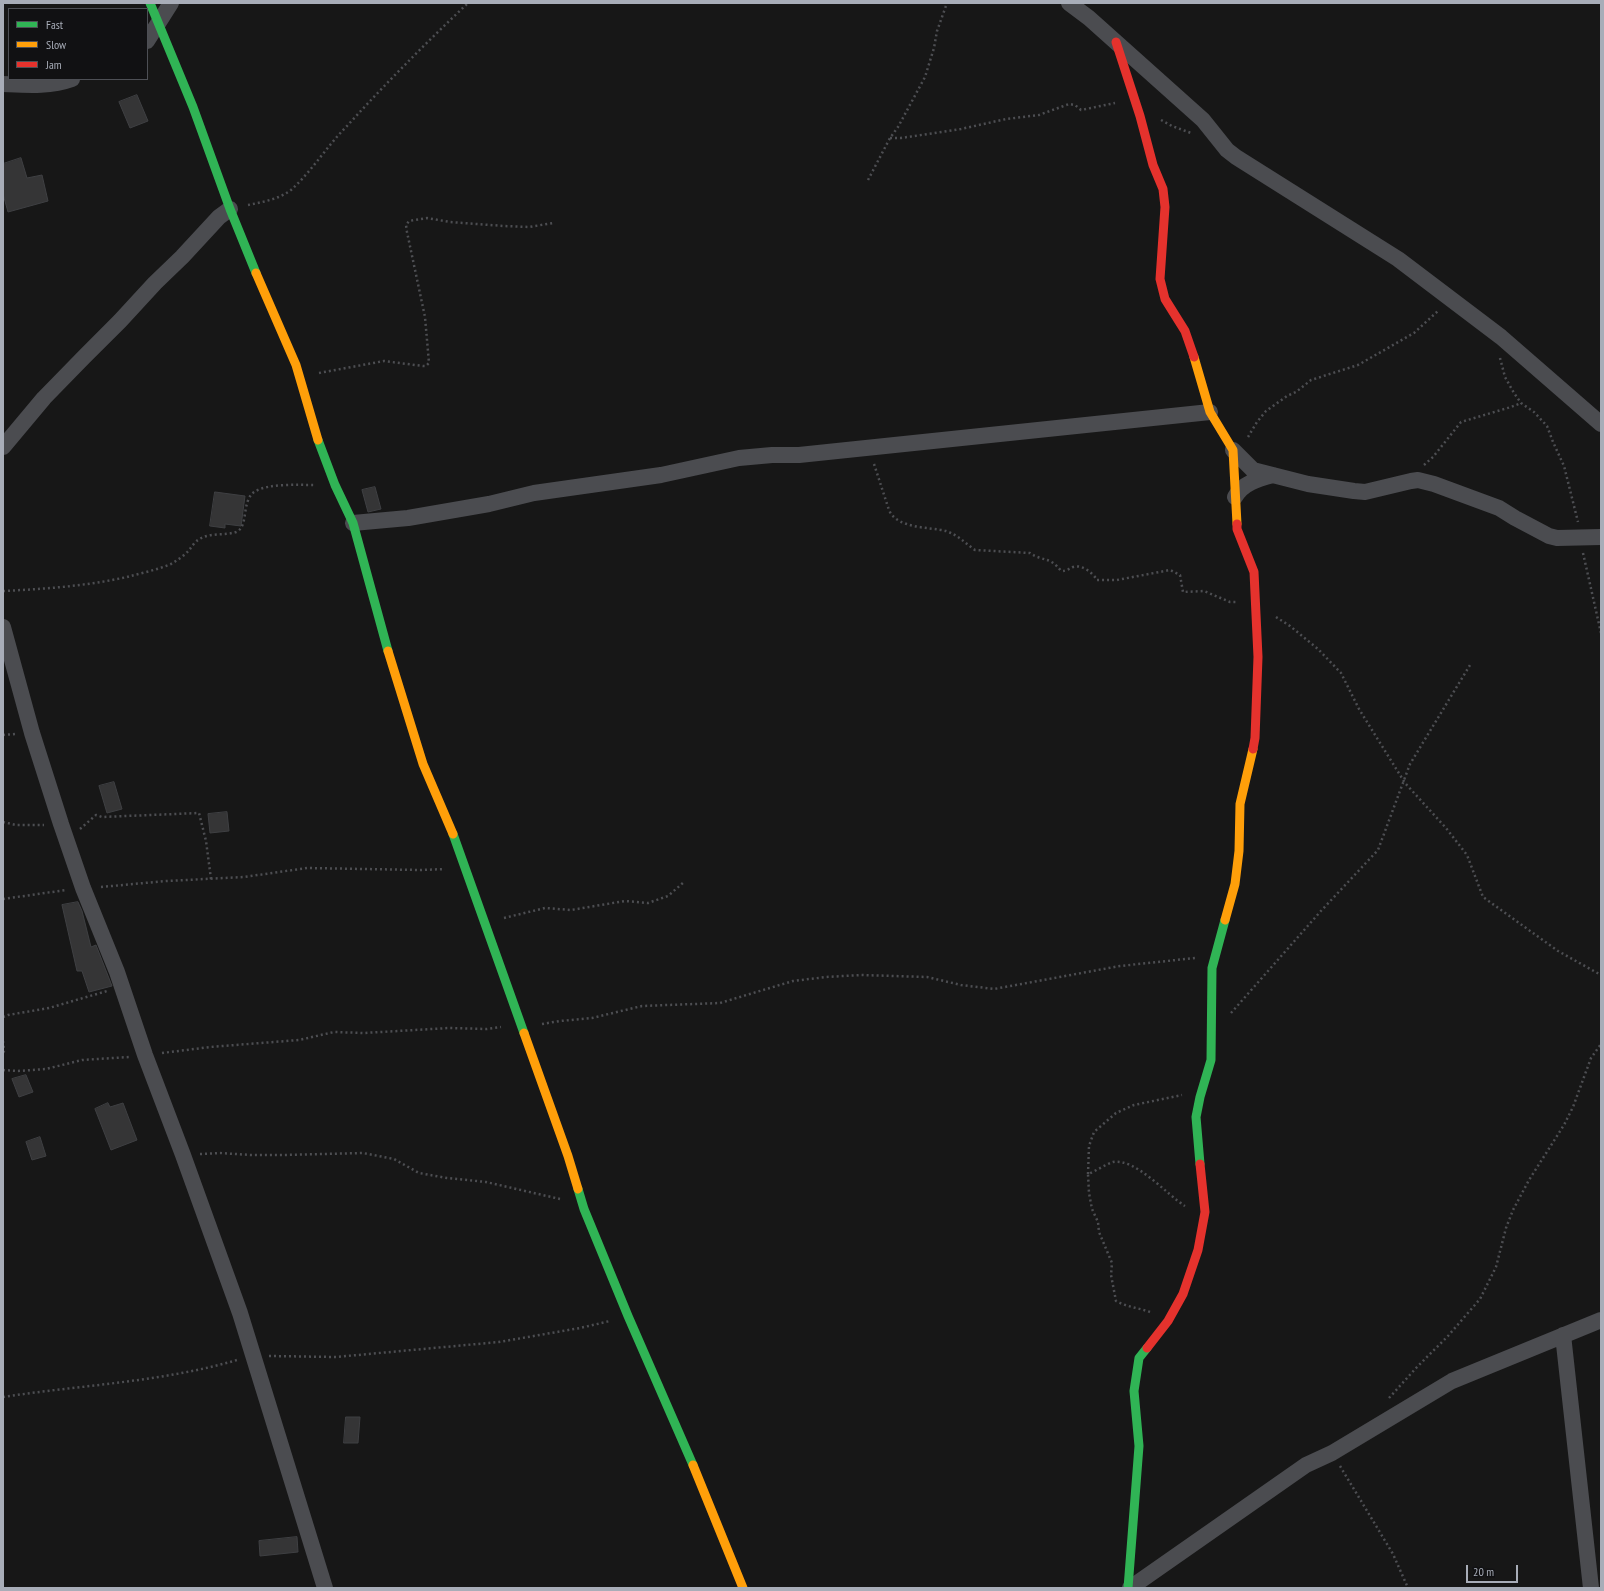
<!DOCTYPE html>
<html>
<head>
<meta charset="utf-8">
<style>
	body { margin:0 }
	#map { position:relative; width:1604px; height:1591px; overflow:hidden; background:#171717; font-family:"PT Sans Narrow",sans-serif }
	canvas { display:block }
	.frame { position:absolute; inset:0; border:4px solid #a8adb8; pointer-events:none }
	.legend { position:absolute; left:8px; top:8px; width:140px; height:72px; box-sizing:border-box; background:#111113; border:1px solid #4d4f55; margin:0; padding:5px 7px; list-style:none; font-size:12px; color:#a8adb8 }
	.legend li { display:flex; align-items:center; gap:8px; height:20px }
	.legend b { width:20px; border:1px solid #4d4f55 }
	.scale { position:absolute; left:1466px; top:1565px; width:52px; height:18px; box-sizing:border-box; border:2px solid #a8adb8; border-top:0; padding-left:5px; font-size:12px; line-height:14px; white-space:nowrap; color:#a8adb8; -webkit-text-stroke:3px #111113; paint-order:stroke }
</style>
</head>
<body>
<div id="map">
<canvas width="1604" height="1591"></canvas>
<div class="frame"></div>
<ul class="legend">
<li><b style="height:5px;background:#30b455"></b>Fast</li>
<li><b style="height:5px;background:#ff9f0a"></b>Slow</li>
<li><b style="height:5px;background:#e5322d"></b>Jam</li>
</ul>
<div class="scale">20 m</div>
</div>
<script>
const g = document.querySelector('canvas').getContext('2d');
g.lineJoin = 'round';
function fill(path, color) {
  g.fillStyle = color;
  g.fill(path, 'evenodd');
}
function stroke(path, color, width, dash) {
  g.strokeStyle = color;
  g.lineWidth = width;
  g.lineCap = dash ? 'butt' : 'round';
  g.setLineDash(dash || []);
  g.stroke(path);
}
const building = new Path2D(`
	M137 95 148 121 130 128 119 102Z
	M21 158 27 178 42 175 48 201 8 212 3 194V164Z
	M375 487 381 509 368 512 362 490Z
	M215 492 245 496 241 526 225 524V528L210 526Z
	M114 782 122 809 107 813 99 786Z
	M227 812 229 831 210 833 208 814Z
	M78 902 82 911 91 947 96 945 112 986 89 992 82 971H77L62 905Z
	M26 1075 33 1092 19 1097 12 1079Z
	M108 1103 110 1107 123 1103 137 1140 111 1150 95 1109Z
	M40 1137 46 1156 32 1160 26 1142Z
	M346 1417H360L358 1443H344Z
	M297 1537 298 1552 260 1556 259 1541Z`);
const path = new Path2D(`
	M1161 120 1172 126 1191 133
	M890 138H901L961 129 1006 119 1039 115 1069 104 1075 105 1081 110 1115 103
	M868 180 890 138 898 127 925 77 934 48 937 31 947 3
	M248 205C263 202 279 199 291 190 312 171 327 146 347 126 386 83 426 43 468 3
	M1500 358 1505 377 1514 393 1521 403 1534 412 1547 426 1553 442 1564 466 1578 522
	M319 373 384 361 423 366H426L429 363 425 317 407 232 406 225 409 221 427 218 450 222 504 226 529 227 553 223
	M1248 437 1257 422 1266 411 1287 396 1296 392 1311 380 1358 365 1414 333 1439 310
	M874 464 889 510C897 529 930 527 946 531 958 535 965 543 975 550L1030 553C1043 562 1050 556 1061 571 1067 571 1068 569 1073 567 1082 564 1093 573 1097 580H1117L1170 570 1180 575 1183 592 1204 591 1230 602H1237
	M1424 465 1433 457 1461 422 1511 407 1521 403
	M1583 553 1601 633
	M3 591C45 589 86 586 127 577 141 573 157 570 171 564 178 560 185 555 190 549 192 546 195 542 198 540 209 532 224 536 236 532 249 527 241 502 254 492 268 483 298 485 314 485
	M1276 617 1290 626 1318 649 1341 673 1359 709 1405 783 1446 828 1467 855 1483 897 1558 951 1601 975
	M3 735 16 734
	M3 822 16 825H44
	M80 829 96 815 102 817 199 813 206 841 211 879
	M101 887 166 881 244 877 307 868 421 870 445 869
	M3 899 66 890
	M504 918 545 908 571 910 625 901 648 903 668 896 684 882
	M1231 1013 1320 912 1378 850 1410 764 1470 665
	M3 1017 8 1015 49 1008 107 991
	M542 1024 560 1021 592 1018 642 1006 720 1003 793 981 826 977 861 975 927 977 961 985 994 989 1120 966 1195 958
	M3 1041 4 1051 3 1053
	M162 1053 210 1047 299 1040 334 1032 364 1033 449 1028 487 1029 501 1027
	M3 1070 18 1071 46 1069 82 1060 129 1057
	M200 1154 220 1153 251 1155H284L363 1153 394 1159 419 1173 447 1178 486 1182 560 1199
	M1088 1174 1089 1146 1094 1132 1116 1113 1134 1105 1182 1095
	M1150 1312C1139 1308 1127 1307 1116 1301L1111 1275 1112 1263 1099 1232 1098 1222 1092 1209 1089 1193 1088 1174C1096 1171 1106 1164 1113 1162 1136 1158 1167 1195 1185 1206
	M269 1356 336 1357 499 1342 580 1328 610 1321
	M3 1397C81 1385 162 1382 237 1360
	M1389 1398 1417 1367 1448 1336 1480 1299 1496 1267 1506 1228 1513 1210 1529 1180 1564 1125 1573 1107 1591 1058 1601 1044
	M1340 1466 1393 1554 1408 1588`);
const street = new Path2D(`
	M1069 3 1089 18 1203 120 1227 150 1236 157 1398 259 1501 337 1601 424
	M147 41 171 3
	M3 84C26 85 50 87 72 79
	M3 447 44 398 84 357 120 321 155 283 182 257 219 217 230 209
	M1233 450 1253 470 1308 484 1354 491 1365 492 1411 481 1418 480 1434 484 1499 508 1515 518 1549 536 1557 538 1601 537
	M1235 497C1243 483 1258 479 1273 475
	M353 523 408 518 489 504 534 493 661 475 739 458 772 455H799L1210 412
	M3 627 32 733 61 824 83 888 117 972 145 1055 183 1155 240 1313 325 1588
	M1563 1335 1591 1588
	M1130 1588 1306 1465 1332 1453 1452 1381 1601 1320`);
const fast = new Path2D(`
	M150 3 193 107 230 209 256 273
	M318 440 335 485 353 523 388 651
	M453 834 524 1033
	M1200 1164 1196 1117 1200 1097 1211 1060 1212 968 1225 920
	M578 1189 584 1209 628 1316 693 1465
	M1128 1588 1139 1446 1134 1391 1139 1358 1147 1348`);
const slow = new Path2D(`
	M256 273 296 365 318 440
	M1194 357 1210 412 1233 450 1237 524
	M388 651 423 764 453 834
	M1225 920 1235 884 1239 851 1240 804 1253 749
	M524 1033 568 1156 578 1189
	M693 1465 743 1588`);
const jam = new Path2D(`
	M1116 42 1140 116 1153 165 1163 189 1165 207 1160 279 1165 299 1185 331 1194 357
	M1237 524V529L1254 572 1258 657 1255 738 1253 749
	M1147 1348 1168 1321 1183 1294 1198 1250 1205 1212 1200 1164`);
fill(building, '#353536');
stroke(building, '#3f4043', 1);
stroke(path, '#4d4e52', 2.5, [2, 3]);
stroke(street, '#4b4c50', 16);
stroke(fast, '#30b455', 9);
stroke(slow, '#ff9f0a', 9);
stroke(jam, '#e5322d', 9);
</script>
</body>
</html>
